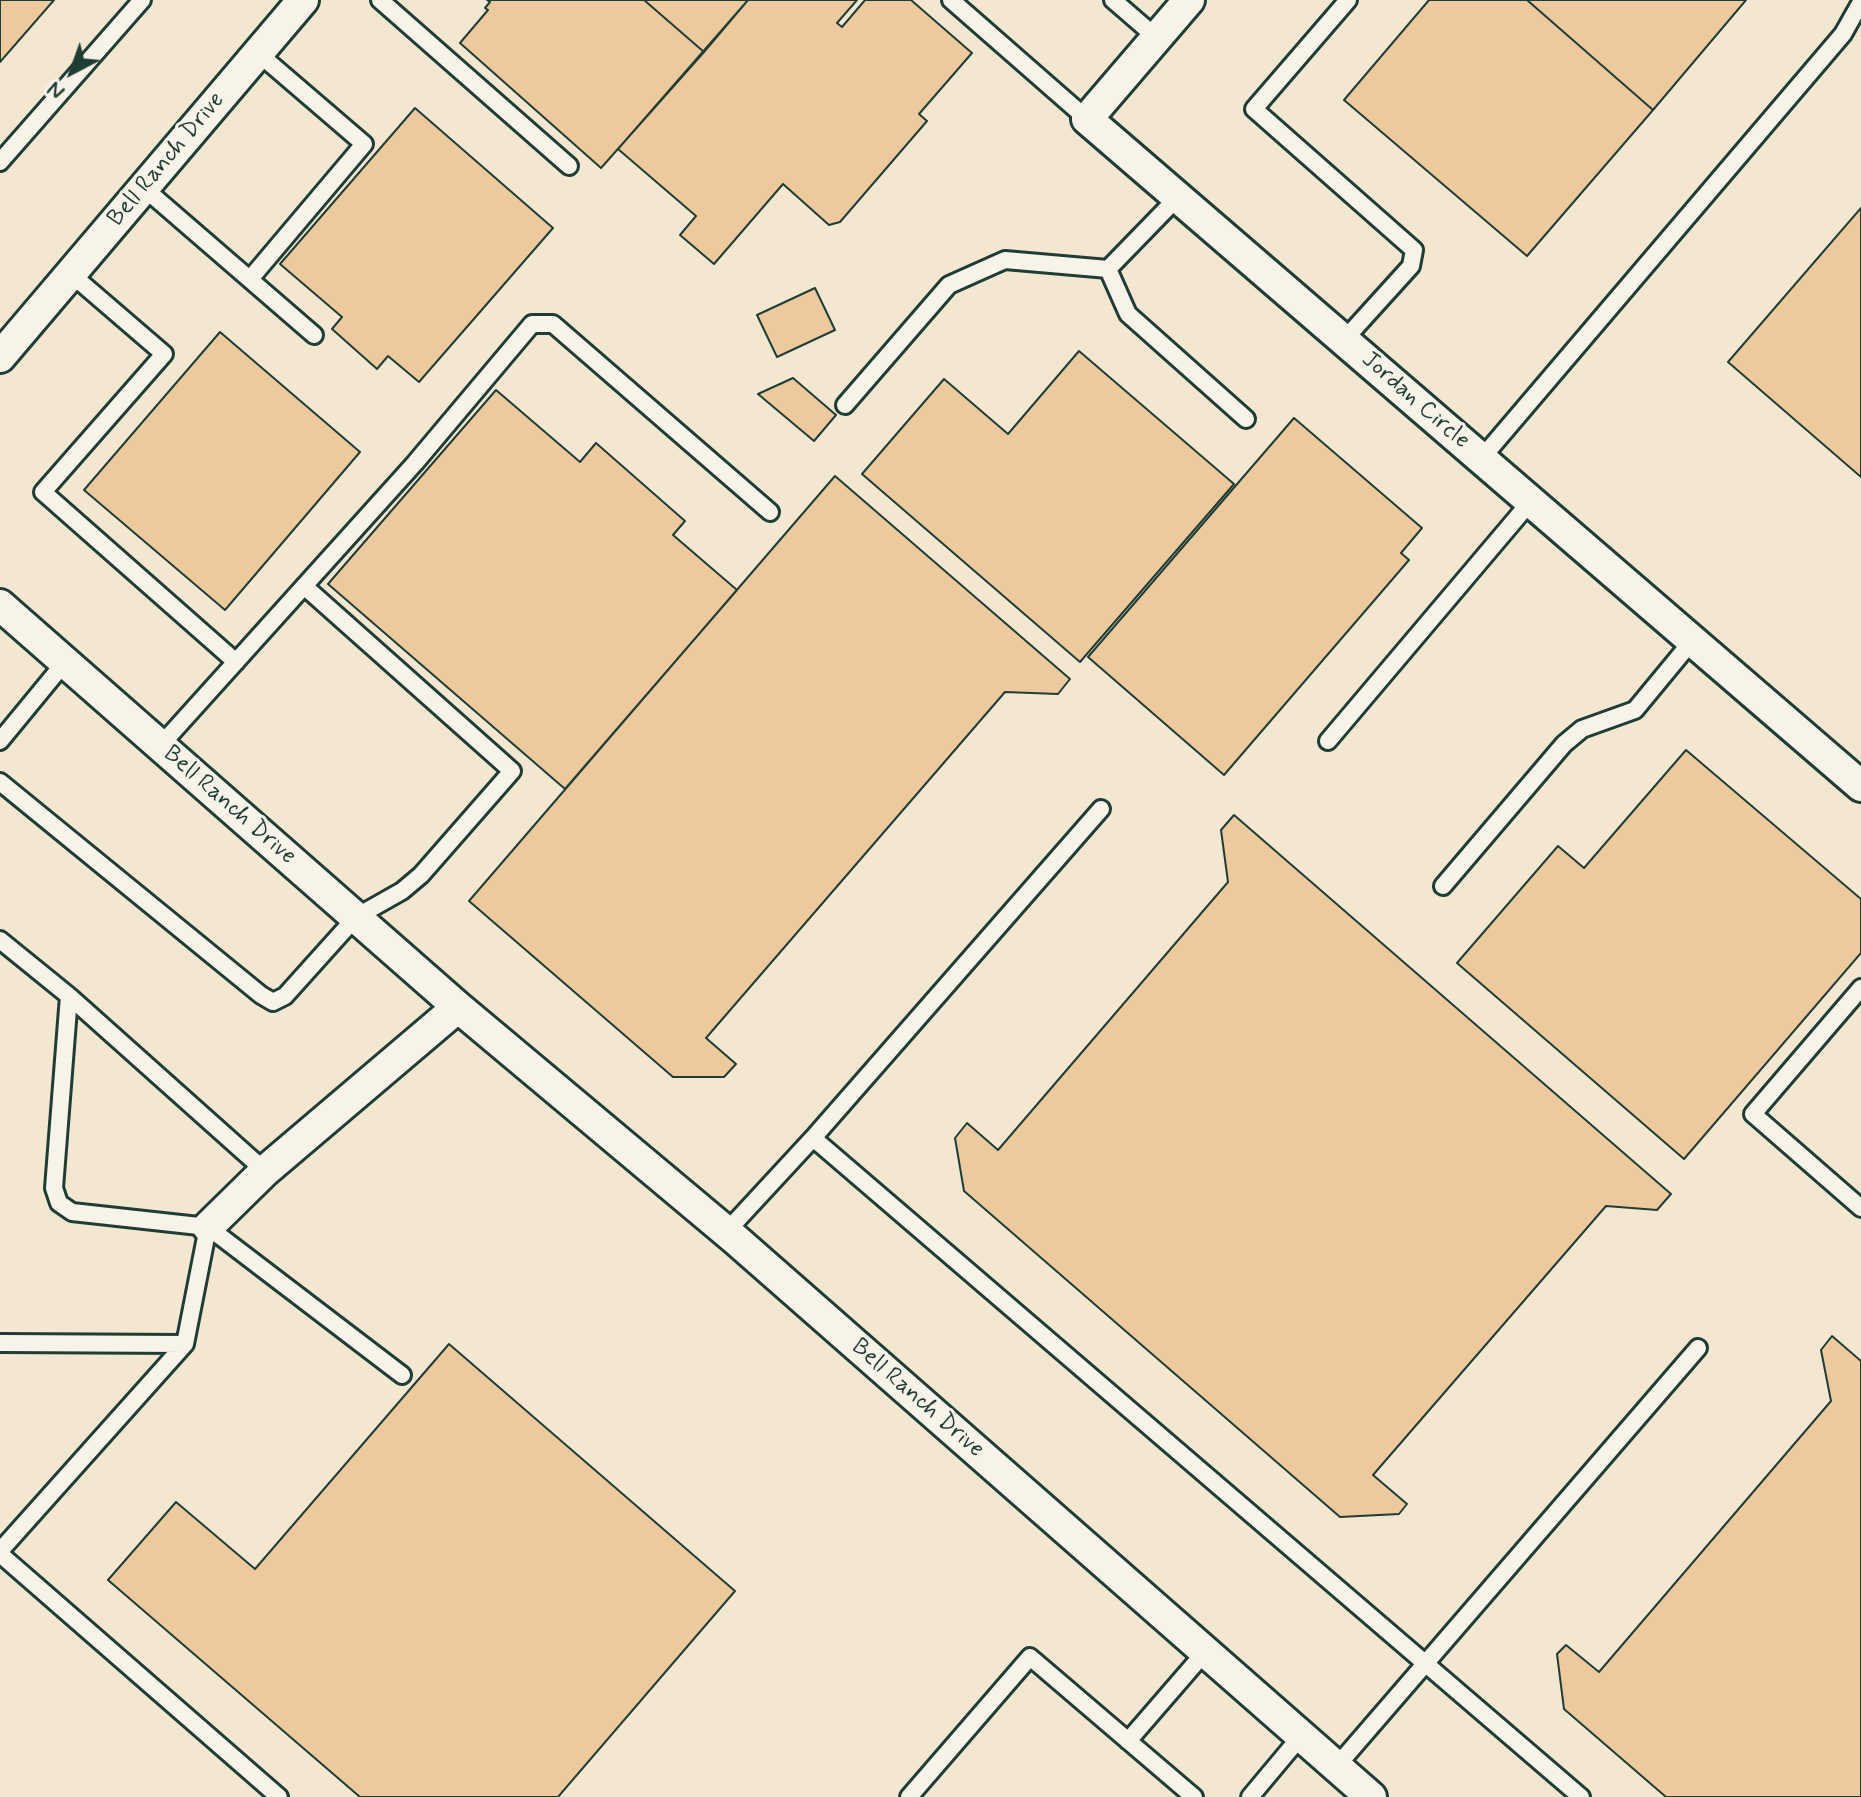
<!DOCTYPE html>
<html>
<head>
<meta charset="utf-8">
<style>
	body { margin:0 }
	#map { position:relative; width:1861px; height:1797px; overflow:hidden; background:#f7f3e8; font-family:Mynerve,sans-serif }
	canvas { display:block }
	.north { position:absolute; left:32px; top:32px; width:80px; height:80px; -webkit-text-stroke:6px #f7f3e8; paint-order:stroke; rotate:221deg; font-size:22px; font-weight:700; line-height:32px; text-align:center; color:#1f3d34 }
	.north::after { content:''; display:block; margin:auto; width:28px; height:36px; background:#1f3d34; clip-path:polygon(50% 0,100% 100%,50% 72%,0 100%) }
</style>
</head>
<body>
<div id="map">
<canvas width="1861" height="1797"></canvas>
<div class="north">N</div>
</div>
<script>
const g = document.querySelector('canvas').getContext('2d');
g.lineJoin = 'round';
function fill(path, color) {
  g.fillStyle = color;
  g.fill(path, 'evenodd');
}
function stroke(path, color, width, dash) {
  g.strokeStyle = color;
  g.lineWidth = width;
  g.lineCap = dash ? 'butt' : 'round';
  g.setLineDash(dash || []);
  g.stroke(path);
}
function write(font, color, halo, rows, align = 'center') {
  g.font = font + ' Mynerve,sans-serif';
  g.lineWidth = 6;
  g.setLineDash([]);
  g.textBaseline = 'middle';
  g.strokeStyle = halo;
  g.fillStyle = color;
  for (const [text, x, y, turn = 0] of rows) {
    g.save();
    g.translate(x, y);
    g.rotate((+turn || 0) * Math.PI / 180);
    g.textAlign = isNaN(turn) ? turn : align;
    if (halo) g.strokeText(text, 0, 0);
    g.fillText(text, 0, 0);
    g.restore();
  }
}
const built = new Path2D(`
	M0 0H1861V1797H0Z`);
const building = new Path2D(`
	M0 0H54L0 62Z
	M487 0H644L704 52 601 168 460 43 488 10 485 8 490 2Z
	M644 0H748L704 52Z
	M748 0H857L837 23 842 27 865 0H911L972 53 919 114 927 121 840 222 829 225 783 184 714 264 680 235 696 216 618 149Z
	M1429 0H1527L1653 110 1527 256 1344 100Z
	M1527 0H1746L1653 110Z
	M415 108 553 228 419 382 388 356 377 369 332 329 342 317 280 264Z
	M1861 208V477L1728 362Z
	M815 288 835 330 777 357 757 315Z
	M220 332 360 452 225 610 84 490Z
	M1079 351 1234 484 1080 662 862 474 944 379 1008 434Z
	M793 378 836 415 814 441 758 394Z
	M496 390 580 462 596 443 685 521 673 535 737 590 565 789 328 584Z
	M1294 418 1422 528 1401 553 1409 560 1224 775 1088 657Z
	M835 476 1070 679 1058 694 1005 692 706 1038 736 1064 724 1077H673L469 901Z
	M1686 750 1861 899V953L1684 1159 1457 963 1558 846 1584 868Z
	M1234 815 1671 1194 1657 1210 1606 1206 1373 1475 1407 1504 1399 1514 1340 1517 964 1191 955 1138 967 1123 998 1150 1228 882 1221 830Z
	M1832 1336 1861 1361V1797H1666L1564 1709 1557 1654 1566 1645 1599 1672 1831 1401 1821 1350Z
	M449 1344 735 1591 558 1797H360L108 1580 176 1502 255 1569Z`);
const service = new Path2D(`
	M380 0 569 166
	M951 0 1087 119
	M1113 0 1157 38
	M0 162 142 0
	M144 188 314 335
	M1108 269 1128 314 1246 419
	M71 274 164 354 43 492 236 662
	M250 279 364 144 258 53
	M1344 340 1411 266 1414 250 1254 109 1348 0
	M845 405 949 285 1005 260 1108 269 1178 197
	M1481 459 1843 34 1861 2
	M0 741 65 662
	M1328 741 1531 501
	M160 746 415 463 532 324H553L770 512
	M0 782 261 995 273 1002 285 996 356 917 402 891 421 875 512 771 304 586
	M1443 886 1564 744 1582 729 1635 710 1692 641
	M0 940 69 996 54 1188 59 1203 72 1212 208 1227 402 1375
	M1861 988 1753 1114 1861 1208
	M69 996 265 1171
	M813 1138 1101 809
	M727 1231 813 1138 1581 1797
	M0 1343 185 1344
	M0 1551 185 1344 208 1227
	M0 1554 279 1797
	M1128 1741 1205 1652
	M1336 1767 1698 1348
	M909 1797 1030 1657 1194 1797
	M1250 1797 1301 1736`);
const minor = new Path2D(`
	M1189 0 1087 119 1861 786
	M0 357 303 0
	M0 605 458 1007 735 1239 1371 1797
	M208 1227 265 1171 458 1007`);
const streetNames = [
	["Bell Ranch Drive",167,160,-50],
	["Jordan Circle",1415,401,41],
	["Bell Ranch Drive",229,806,41],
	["Bell Ranch Drive",917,1399,41]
];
fill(built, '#f4e7d2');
fill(building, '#edca9e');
stroke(building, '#1f3d34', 2);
stroke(service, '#1f3d34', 22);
stroke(minor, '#1f3d34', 36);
stroke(service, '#f7f3e8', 16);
stroke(minor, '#f7f3e8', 30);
write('24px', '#1f3d34', '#f7f3e8', streetNames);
</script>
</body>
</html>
